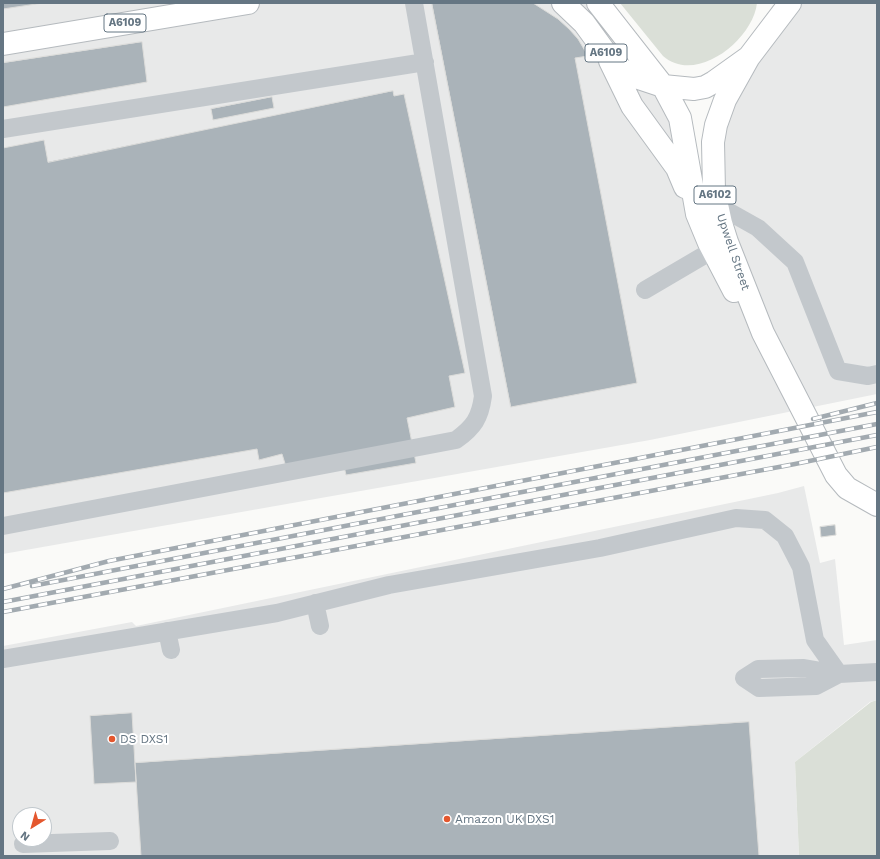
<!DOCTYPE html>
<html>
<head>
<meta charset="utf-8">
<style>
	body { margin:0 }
	#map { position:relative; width:880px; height:859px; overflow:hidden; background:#fafaf8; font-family:"Work Sans",sans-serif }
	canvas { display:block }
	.frame { position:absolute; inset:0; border:4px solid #657683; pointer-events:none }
	.north { position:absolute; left:12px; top:807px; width:40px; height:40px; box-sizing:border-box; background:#fff; border:1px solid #c1c8cd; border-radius:50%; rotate:217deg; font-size:11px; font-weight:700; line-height:16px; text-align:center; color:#657683 }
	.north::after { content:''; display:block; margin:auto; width:14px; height:18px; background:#e4572e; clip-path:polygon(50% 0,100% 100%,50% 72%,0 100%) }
</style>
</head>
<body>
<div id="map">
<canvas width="880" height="859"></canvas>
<div class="frame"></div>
<div class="north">N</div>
</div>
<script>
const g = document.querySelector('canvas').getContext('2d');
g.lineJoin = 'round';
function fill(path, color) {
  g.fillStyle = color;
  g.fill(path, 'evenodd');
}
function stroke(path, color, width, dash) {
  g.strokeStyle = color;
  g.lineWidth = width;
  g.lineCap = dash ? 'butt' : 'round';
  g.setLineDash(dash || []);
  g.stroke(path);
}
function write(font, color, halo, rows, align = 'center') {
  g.font = font + ' "Work Sans",sans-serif';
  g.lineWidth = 4;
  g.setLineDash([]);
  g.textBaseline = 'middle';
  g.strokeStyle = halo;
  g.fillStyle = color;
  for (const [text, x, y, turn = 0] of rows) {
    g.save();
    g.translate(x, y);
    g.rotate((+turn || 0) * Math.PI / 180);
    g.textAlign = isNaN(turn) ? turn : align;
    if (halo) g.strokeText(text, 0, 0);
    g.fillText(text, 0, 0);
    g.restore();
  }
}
const built = new Path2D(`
	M3 3H598L635 52 727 242 713 142 777 3H877V394L650 440 3 554Z
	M804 486 820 563 835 559 844 645 877 640V700L870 702 795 762 799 856H3V646L132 622 136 626 778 493ZM20 815H44V839H20Z`);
const green = new Path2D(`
	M620 3H757C753 40 696 85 663 56Z
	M877 700V856H799L795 762 871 702Z`);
const building = new Path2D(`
	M3 3H43L3 9Z
	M432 3H533L558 19 569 29 578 39 588 56 575 58 637 383 511 407Z
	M142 42 147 82 3 107V63Z
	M393 91 394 96 404 94 465 373 449 376 455 407 407 418 416 463 346 475 342 457 287 470 282 454 259 460 257 449 3 493V148L44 140 48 162Z
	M272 97 274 108 213 120 211 109Z
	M835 525 836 535 821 537 820 527Z
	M132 713 136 782 94 784 90 716Z
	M749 722 759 856H141L135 763Z`);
const minor = new Path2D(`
	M3 129 425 62
	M717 205 758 228 795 262 838 371 868 376 877 374
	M645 290 725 243
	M3 526 456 440C474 427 480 418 483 396L414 3
	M315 603 320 626
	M167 631 171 650
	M3 659 277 613 389 585 600 548 736 518 765 520 785 536 801 567 815 640 839 674 877 672
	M804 668 839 674 816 686 759 688 744 678 758 669Z
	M23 844 110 841`);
const major = new Path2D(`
	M563 3 584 23 608 56 621 69 636 77 663 86 694 89 705 87 714 82 749 57 790 3
	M598 3 663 86 680 118 697 214 709 243 734 291
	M3 44 248 3
	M749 57 725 100 716 125 713 142 714 191 721 223 727 242 763 333 836 475 847 488 877 505
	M610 61 632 106 677 168 685 187`);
const rail = new Path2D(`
	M813 419 877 403
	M32 586 877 424
	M3 589 109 561 877 412
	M3 602 877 435
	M3 612 795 464 877 447`);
const markers = [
	[112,739,4,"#e4572e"],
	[447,819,4,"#e4572e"]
];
const shields = [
	[125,23,42],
	[606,53,42],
	[715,195,42]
];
const shieldNames = [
	["A6109",125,23],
	["A6109",606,53],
	["A6102",715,195]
];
const streetNames = [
	["Upwell Street",733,252,71]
];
const poiNames = [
	["DS DXS1",120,739],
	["Amazon UK DXS1",455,819]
];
fill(built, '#e8e9e9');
fill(green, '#dadfd7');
fill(building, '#aab3b9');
stroke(building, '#dcdcda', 1);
stroke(major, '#b5babe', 24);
stroke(minor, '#c3c8cc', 18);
stroke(major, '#fff', 22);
stroke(rail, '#a2aab0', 4.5);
stroke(rail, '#fff', 3, [9]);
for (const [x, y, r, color] of markers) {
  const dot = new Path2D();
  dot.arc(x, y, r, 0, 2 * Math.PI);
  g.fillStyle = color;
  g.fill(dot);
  stroke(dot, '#fff', 1.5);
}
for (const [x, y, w] of shields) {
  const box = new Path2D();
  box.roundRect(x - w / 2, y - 9, w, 18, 3);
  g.fillStyle = '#fff';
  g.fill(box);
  stroke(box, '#657683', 1);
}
write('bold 11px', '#657683', null, shieldNames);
write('12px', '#657683', '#fff', streetNames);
write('12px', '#657683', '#fff', poiNames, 'left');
</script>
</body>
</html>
